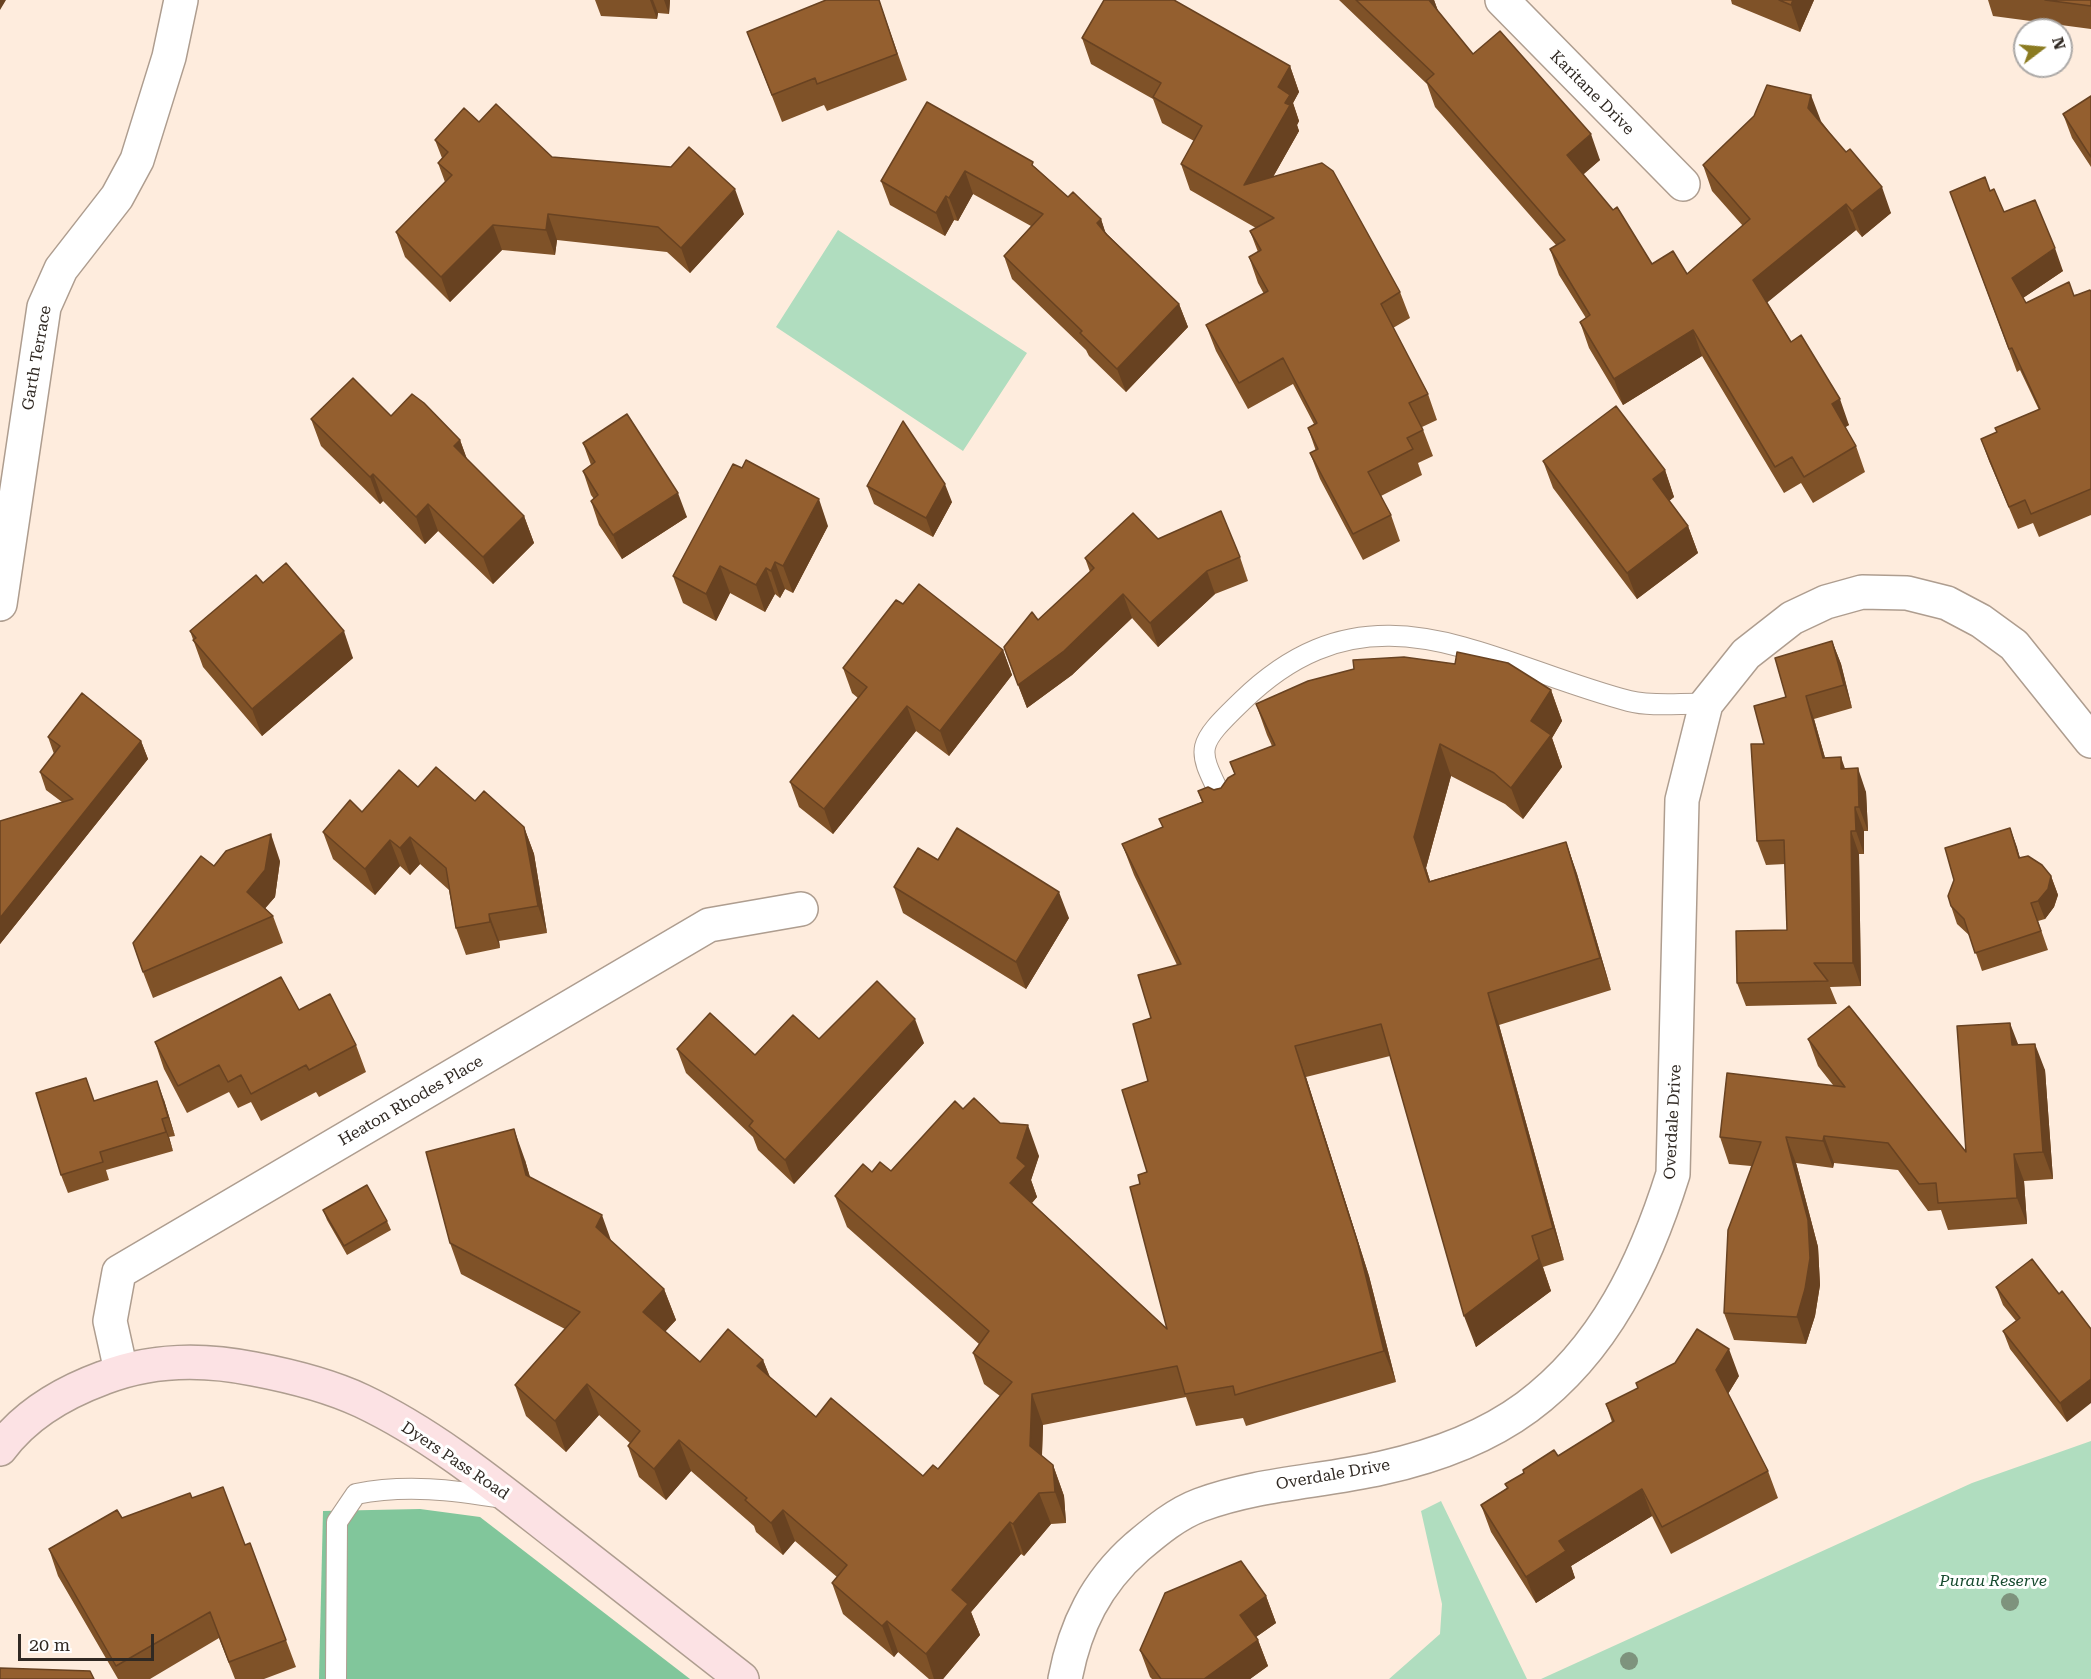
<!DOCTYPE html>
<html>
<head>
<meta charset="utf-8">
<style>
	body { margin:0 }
	#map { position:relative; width:2091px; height:1679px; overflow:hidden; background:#feecdd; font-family:"Roboto Serif",serif }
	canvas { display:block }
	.north { position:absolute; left:2013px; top:18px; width:60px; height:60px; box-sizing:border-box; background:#fff; border:2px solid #aca9a7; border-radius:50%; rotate:74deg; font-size:16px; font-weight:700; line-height:24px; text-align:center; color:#302923 }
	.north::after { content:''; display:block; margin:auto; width:21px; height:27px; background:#8b7b21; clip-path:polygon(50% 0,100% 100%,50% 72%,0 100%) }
	.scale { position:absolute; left:18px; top:1634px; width:136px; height:27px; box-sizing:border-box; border:3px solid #302923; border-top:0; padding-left:8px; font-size:18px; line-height:21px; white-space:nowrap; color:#302923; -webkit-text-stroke:4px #fff; paint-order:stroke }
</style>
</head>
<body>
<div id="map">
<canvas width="2091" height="1679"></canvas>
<div class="north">N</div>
<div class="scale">20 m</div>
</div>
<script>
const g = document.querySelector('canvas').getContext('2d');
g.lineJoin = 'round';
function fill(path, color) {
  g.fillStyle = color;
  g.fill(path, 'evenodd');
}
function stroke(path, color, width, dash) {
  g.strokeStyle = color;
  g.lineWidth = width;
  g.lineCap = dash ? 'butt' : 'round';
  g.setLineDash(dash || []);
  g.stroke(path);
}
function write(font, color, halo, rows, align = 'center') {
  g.font = font + ' "Roboto Serif",serif';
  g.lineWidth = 6;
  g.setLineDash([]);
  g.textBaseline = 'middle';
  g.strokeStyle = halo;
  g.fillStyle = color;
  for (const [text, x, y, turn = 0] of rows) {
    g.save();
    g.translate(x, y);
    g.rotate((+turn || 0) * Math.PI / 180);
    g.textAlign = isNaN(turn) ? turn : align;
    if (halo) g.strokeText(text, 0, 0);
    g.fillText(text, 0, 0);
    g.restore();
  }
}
const green = new Path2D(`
	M838 230 1027 353 963 451 776 327Z
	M2091 1441V1679H1541L1972 1483Z
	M1441 1501 1527 1679H1389L1440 1634 1442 1604 1421 1511Z`);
const forest = new Path2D(`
	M420 1509 480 1517 690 1679H319L323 1511Z`);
const service = new Path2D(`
	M1227 809C1198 748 1191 750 1242 701 1371 575 1487 664 1629 701 1652 707 1682 703 1706 704
	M336 1679 337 1522 356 1494C406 1484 453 1490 503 1498`);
const minor = new Path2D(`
	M1502 0 1683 184
	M0 604 44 307 61 269 117 197 137 160 169 57 181 0
	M121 1371 110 1321 119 1272 709 925 801 909
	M1065 1679C1075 1626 1096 1583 1137 1547 1156 1531 1176 1514 1200 1505 1259 1483 1321 1482 1382 1468 1432 1457 1485 1438 1527 1407 1605 1349 1645 1263 1673 1174L1682 800 1706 704 1746 654 1792 618 1826 602 1862 592 1907 593 1947 603 1981 621 2014 645 2091 741`);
const secondary = new Path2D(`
	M0 1449C25 1415 65 1392 103 1378 151 1359 205 1359 254 1369 291 1376 328 1385 362 1401 438 1437 505 1494 571 1545 628 1590 685 1634 742 1679`);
const trees = [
	[2010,1602],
	[1629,1661]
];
const wall = new Path2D(`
	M595 0H670L669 14 658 13 657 19 601 16Z
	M879 0 907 80 827 111 824 105 782 122 747 32Z
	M1339 0H1434L1438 11 1473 54 1600 160 1583 174 1652 264 1687 274 1743 226 1712 191 1703 165 1821 121 1891 213 1862 237 1856 230 1767 302 1791 342 1849 425 1845 427 1856 446 1865 472 1813 503 1801 483 1784 493 1702 356 1623 405 1589 348 1580 322 1586 318 1559 275 1550 249 1556 245 1435 107 1427 84Z
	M1731 0H1814L1800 32 1732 4Z
	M1988 0H2091V29L1993 16Z
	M1082 38 1290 66 1299 92 1293 103 1299 121 1297 125 1299 131 1273 177 1400 292 1410 318 1393 328 1428 394 1437 420 1422 427 1433 456 1418 463 1422 475 1381 496 1391 515 1400 541 1363 560 1320 479 1310 453 1316 451 1308 428 1314 424 1293 384 1248 409 1216 351 1206 325 1264 294 1258 283 1249 257 1258 252 1250 231 1256 228 1190 190 1181 164 1194 141 1162 123 1153 99 1091 64Z
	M2091 96V167L2072 138 2063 114Z
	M927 102 1035 167 1068 197 1101 219 1105 232 1179 304 1188 327 1126 392 1089 356 1086 350 1012 279 1004 256 1031 226 973 194 958 221 954 220 945 236 890 205 881 181Z
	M479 122 552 157 744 214 690 273 667 252 557 240 555 255 502 250 450 302 405 257 396 232 445 182 438 163 442 158 435 140Z
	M1990 191 2004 212 2063 271 2023 298 2026 303 2091 292V515L2039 537 2033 523 2018 529 1989 461 1981 439 1996 433 2039 410 2020 370 2017 372 1950 192Z
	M391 416 460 440 467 460 524 516 534 543 493 584 438 531 425 544 383 501 380 504 321 446 311 419Z
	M583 443 687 517 622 559 599 525 591 501 594 499 591 495 583 471 591 465Z
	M1543 461 1665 470 1674 497 1669 501 1688 526 1698 553 1637 599 1553 488Z
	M867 486 952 502 933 537 874 504Z
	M828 526 793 593 785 589 780 598 775 594 765 612 730 593 716 621 683 603 673 576Z
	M1158 539 1240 557 1248 581 1215 594 1158 647 1132 618 1072 675 1027 708 1004 647 1038 620 1090 572 1085 558Z
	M263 583 353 658 262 736 203 667 190 631Z
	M903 604 1003 650 1012 675 949 756 916 731 833 834 799 807 790 782 858 698 852 693 843 668Z
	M1832 641 1841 664 1852 708 1814 719 1825 758 1845 769 1866 792 1868 831H1864V854H1859L1861 986 1830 987 1837 1004 1746 1006 1737 983 1787 930 1785 864 1766 865 1757 841 1764 744Z
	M1551 690 1562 721 1552 738 1562 767 1523 819 1505 804 1451 776 1426 868 1430 881 1566 842 1577 874 1611 990 1499 1025 1564 1260 1543 1267 1551 1291 1476 1347 1390 1056 1306 1077 1369 1276 1396 1382 1246 1426 1243 1418 1196 1426 1186 1397 1043 1425 1042 1456 1053 1465 1064 1496 1066 1523 1051 1524 1024 1556 1021 1554 971 1612 980 1635 943 1679H929L898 1652 894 1657 843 1614 832 1583 837 1577 795 1541 783 1555 756 1532 754 1526 691 1471 666 1500 639 1477 628 1446 630 1443 599 1415 566 1452 526 1416 515 1385 565 1329 461 1274 450 1243 525 1160 530 1177 611 1241 664 1289 676 1320 665 1331 700 1362 763 1360 770 1377 816 1417 923 1476 938 1469 1000 1396 984 1384 973 1353 979 1344 847 1227 835 1196 872 1172 891 1171 963 1109 1000 1123 1039 1156 1031 1180 1037 1197 1032 1203 1167 1329 1140 1184 1147 1172 1148 1081 1151 1018 1177 965 1134 875 1122 844 1163 828 1159 819 1202 802 1198 791 1221 788 1235 775 1230 762 1272 746 1267 735 1256 704Z
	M48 737 141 741 148 759 0 944V821L62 802 46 790 40 772 54 754Z
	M418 787 475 801 524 827 534 854 547 933 499 941 500 948 466 955 456 928 449 890 420 864 410 875 400 866 375 895 333 859 323 832Z
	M2010 828 2020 858 2051 876 2058 895 2054 907 2045 919 2038 921 2048 950 1982 971 1970 936 1957 924 1951 906Z
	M938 860 1069 918 1026 989 903 913 894 887Z
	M280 861 275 897 265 908 273 916 283 943 153 998 143 972Z
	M299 1010 356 1045 366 1072 319 1097 316 1092 261 1121 251 1102 238 1108 229 1092 187 1113 164 1069 155 1042Z
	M819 1039 924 1043 794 1184 758 1150 753 1137 686 1073 677 1049 755 1055Z
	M1808 1039 1966 1152 2018 1045 2045 1070 2053 1179 2024 1181 2027 1224 1948 1230 1941 1210 1928 1211 1898 1170 1834 1163 1833 1168 1796 1163 1818 1247 1820 1285 1815 1316 1806 1344 1734 1340 1724 1313 1751 1166 1729 1164 1720 1137 1833 1085 1818 1066Z
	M94 1100H164L175 1136 169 1137 173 1151 106 1170 109 1180 68 1193 61 1175Z
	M323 1210 387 1221 391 1230 347 1255 327 1220Z
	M1996 1287 2059 1294 2067 1422 2010 1349 2003 1331 2016 1321 2003 1305Z
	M1739 1376 1728 1394 1768 1471 1778 1498 1671 1554 1652 1516 1571 1566 1575 1578 1536 1603 1491 1532 1481 1505 1507 1488 1505 1484 1524 1473 1523 1470 1558 1456 1612 1422 1606 1404Z
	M192 1498 245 1545 250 1543 296 1667 264 1679H235L219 1638 150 1679H118L58 1576 49 1549 122 1518Z
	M1266 1596 1276 1623 1256 1637 1258 1640 1268 1666 1250 1679H1152L1150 1677 1140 1650Z`);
const shadedWall = new Path2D(`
	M0 0H6L0 10Z
	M650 0H653L658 13 657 19Z
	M664 0H670L669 14Z
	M1428 0H1434L1441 19Z
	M1793 0H1814L1800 32 1791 5Z
	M1290 66 1299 92 1293 103 1299 121 1297 125 1299 131 1256 207 1244 185 1278 87Z
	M1811 95 1821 121 1818 134 1808 108Z
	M1591 134 1600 160 1576 181 1567 155Z
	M965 171 973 194 958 221 949 198Z
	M1882 187 1891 213 1862 237 1852 211Z
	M735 189 744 214 690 273 681 248Z
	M946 196 954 220 945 236 936 213Z
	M1846 204 1856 230 1763 306 1753 280Z
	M548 214 557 240 555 255 546 230Z
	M1101 219 1109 243 1097 223Z
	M493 225 502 250 450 302 441 277Z
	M2055 248 2063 271 2020 300 2012 278Z
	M1179 304 1188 327 1126 392 1117 369Z
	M1693 330 1702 356 1623 405 1614 379Z
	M1840 399 1849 425 1841 430 1832 404Z
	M460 440 470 467 454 446Z
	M1665 470 1674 497 1663 506 1653 479Z
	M373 474 383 501 380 504 370 477Z
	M945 484 952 502 933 537 926 518Z
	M678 493 687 517 622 559 613 535Z
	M819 499 828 526 793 593 783 566Z
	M428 504 438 531 425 544 416 517Z
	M524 516 534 543 493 584 483 557Z
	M1688 526 1698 553 1637 599 1627 573Z
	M775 562 785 589 780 598 771 571Z
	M720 566 730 593 716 621 706 594Z
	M766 568 775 594 765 612 756 585Z
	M1207 571 1215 594 1158 647 1150 623Z
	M1123 594 1132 618 1072 675 1027 708 1018 685Z
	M344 631 353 658 262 736 252 709Z
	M1832 641 1841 664 1852 708 1844 685Z
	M1003 650 1012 675 949 756 940 731Z
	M1551 690 1562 721 1552 738 1562 767 1523 819 1511 788 1531 721Z
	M1806 696 1814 719 1832 782 1823 758Z
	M907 706 916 731 833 834 824 809Z
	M141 741 148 759 0 944V918Z
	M1440 744 1451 776 1426 868 1440 913 1414 837Z
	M1841 757 1849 780 1841 769Z
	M1858 768 1866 792 1868 831 1859 807Z
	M1855 807 1864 831V854L1856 831Z
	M524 827 534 854 547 933 538 906Z
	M2010 828 2017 847 2025 877 2019 858Z
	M1851 831 1859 854 1861 986 1853 963Z
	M271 834 280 861 275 897 257 918 247 892Z
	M410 837 420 864 410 875 400 848Z
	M390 840 400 866 375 895 365 869Z
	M1566 842 1577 874 1611 990 1600 958Z
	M2051 876 2058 895 2054 907 2045 919 2038 901Z
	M1059 892 1069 918 1026 989 1016 962Z
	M489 914 499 941 500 948 490 922Z
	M1488 993 1499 1025 1564 1260 1553 1228Z
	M915 1019 924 1043 794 1184 785 1160Z
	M2010 1023 2020 1049 2012 1045Z
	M2035 1044 2045 1070 2053 1179 2043 1152Z
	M1295 1046 1306 1077 1369 1276 1396 1382 1384 1351Z
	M157 1081 164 1100 175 1136 168 1117Z
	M162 1119 169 1137 173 1151 166 1132Z
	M1028 1125 1039 1156 1031 1180 1037 1197 1022 1214 1010 1183 1017 1158Z
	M514 1129 525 1160 538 1206 526 1175Z
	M1824 1136 1834 1163 1833 1168 1823 1141Z
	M1786 1137 1796 1163 1818 1247 1820 1285 1815 1316 1806 1344 1797 1317Z
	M2014 1154 2024 1181 2027 1224 2017 1198Z
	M602 1215 613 1246 596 1227Z
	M1532 1236 1551 1291 1476 1347 1464 1316Z
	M664 1289 676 1320 655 1343 643 1312Z
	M1729 1349 1739 1376 1726 1397 1716 1370Z
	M763 1360 775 1391 757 1366Z
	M2091 1379V1403L2067 1422 2060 1403Z
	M587 1384 599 1415 566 1452 555 1421Z
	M1032 1394 1043 1425 1041 1478 1030 1446Z
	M679 1440 691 1471 666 1500 654 1469Z
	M1053 1465 1064 1496 1066 1523 1055 1492Z
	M1642 1489 1652 1516 1571 1566 1575 1578 1536 1603 1526 1577 1559 1541Z
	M1039 1493 1051 1524 1024 1556 1013 1524Z
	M783 1510 795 1541 783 1555 771 1523Z
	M1010 1522 1021 1554 971 1612 980 1635 943 1679H934L926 1654 952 1590Z
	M1266 1596 1276 1623 1249 1642 1240 1615Z
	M887 1621 898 1652 894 1657 882 1626Z
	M1258 1640 1268 1666 1250 1679H1204Z`);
const building = new Path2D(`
	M826 0H879L897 54 817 84 815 78 772 95 747 32Z
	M1104 0H1174L1290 66 1278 87 1290 95 1285 103 1290 105 1244 185 1322 163 1333 171 1400 292 1381 304 1428 394 1409 403 1423 430 1407 438 1413 449 1368 472 1391 515 1353 534 1310 453 1318 449 1308 428 1317 423 1283 358 1239 383 1206 325 1268 291 1249 257 1261 250 1250 231 1274 218 1181 164 1202 126 1153 97 1161 83 1082 38Z
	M1356 0H1429L1473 54 1500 31 1591 134 1567 155 1613 210 1617 207 1652 264 1673 251 1687 274 1750 219 1703 165 1754 116 1767 85 1811 95 1808 108 1846 152 1850 149 1882 187 1852 211 1846 204 1753 280 1791 342 1801 335 1840 399 1832 404 1856 446 1804 477 1792 457 1775 467 1693 330 1614 379 1580 322 1590 315 1550 249 1565 240 1426 81 1434 74Z
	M1779 0H1793L1791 5Z
	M2045 0H2091V6Z
	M2091 96V157L2063 114Z
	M927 102 1033 162 1032 165 1068 197 1073 192 1101 219 1097 223 1107 235 1179 304 1117 369 1080 333 1082 331 1004 256 1043 214 965 171 949 198 946 196 936 213 881 181Z
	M496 104 552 157 671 167 689 147 735 189 681 248 658 227 548 214 546 230 493 225 441 277 396 232 452 175 438 163 448 152 435 140 464 108 479 122Z
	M1985 177 1990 191 1994 189 2004 212 2035 200 2055 248 2012 278 2026 303 2069 282 2074 296 2090 290 2091 292V489L2031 514 2025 500 2009 507 1981 439 1997 432 1995 428 2040 409 2012 348 2009 349 1950 192Z
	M353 378 391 416 412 394 424 403 460 440 454 446 524 516 483 557 428 504 416 517 373 474 370 477 311 419Z
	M1616 406 1665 470 1653 479 1688 526 1627 573 1543 461Z
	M627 414 678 493 613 535 591 501 598 495 583 471 595 462 583 443Z
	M903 421 945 484 926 518 867 486Z
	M746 460 819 499 783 566 775 562 771 571 766 568 756 585 720 566 706 594 673 576 733 464 742 468Z
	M1221 511 1240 557 1207 571 1150 623 1123 594 1064 651 1018 685 1004 647 1032 612 1038 620 1094 568 1085 558 1133 513 1158 539Z
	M286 563 344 631 252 709 193 640 196 638 190 631 256 575 263 583Z
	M919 584 1003 650 940 731 907 706 824 809 790 782 867 687 843 668 896 600 903 604Z
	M1832 641 1844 685 1806 696 1823 758 1841 757V769L1858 768 1859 807H1855L1856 831H1851L1853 963H1814L1828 981 1737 983 1736 931 1787 930 1784 840 1757 841 1751 744H1764L1754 706 1786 697 1775 658Z
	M1457 652 1508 663 1551 690 1531 721 1551 735 1511 788 1494 773 1440 744 1414 837 1429 882 1566 842 1600 958 1488 993 1553 1228 1532 1236 1539 1259 1464 1316 1381 1024 1295 1046 1358 1244 1384 1351 1235 1395 1233 1386 1185 1394 1177 1366 1032 1394 1030 1446 1053 1465 1055 1492 1039 1493 1013 1524 1010 1522 952 1590 968 1604 926 1654 887 1621 882 1626 832 1583 847 1565 783 1510 771 1523 745 1500 747 1498 679 1440 654 1469 628 1446 640 1431 587 1384 555 1421 515 1385 580 1312 450 1243 426 1152 514 1129 526 1175 602 1215 596 1227 664 1289 643 1312 700 1362 728 1329 763 1360 757 1366 816 1417 831 1398 923 1476 933 1465 938 1469 1012 1382 973 1353 989 1331 835 1196 863 1164 872 1172 880 1162 891 1171 955 1101 963 1109 974 1098 1000 1123 1028 1125 1017 1158 1026 1166 1010 1183 1167 1329 1130 1187 1140 1184 1138 1175 1147 1172 1122 1090 1148 1081 1133 1024 1151 1018 1138 975 1181 964 1122 844 1163 827 1159 819 1203 802 1198 791 1208 787 1214 790 1221 788 1228 778 1235 774 1230 762 1275 745 1256 704 1308 681 1354 669 1353 660 1404 657 1455 664Z
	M82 693 141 741 0 918V821L73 799 40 772 60 746 48 737Z
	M436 767 475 801 484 791 524 827 538 906 489 914 490 922 456 928 446 868 410 837 400 848 390 840 365 869 323 832 350 800 362 812 399 770 418 787Z
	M957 828 1059 892 1016 962 894 887 918 848 938 860Z
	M2010 828 2019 858 2028 856 2042 865 2051 876 2048 889 2038 901 2031 903 2041 931 1975 953 1964 919 1951 906 1948 896 1954 880 1945 848Z
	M271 834 265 870 247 892 273 916 143 972 133 943 201 856 214 866 226 851Z
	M281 977 299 1010 330 994 356 1045 309 1070 306 1065 251 1094 241 1075 228 1082 219 1065 178 1086 155 1042Z
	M877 981 915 1019 785 1160 749 1126 753 1121 677 1049 710 1013 755 1055 793 1015 819 1039Z
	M1849 1006 1966 1152 1957 1026 2010 1023 2012 1045 2035 1044 2043 1152 2014 1154 2017 1198 1938 1203 1936 1183 1919 1184 1888 1143 1824 1136 1823 1141 1786 1137 1808 1220 1810 1258 1805 1289 1797 1317 1724 1313 1728 1230 1761 1142 1720 1137 1727 1073 1845 1087 1808 1039Z
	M86 1078 94 1101 157 1081 168 1117 162 1119 166 1132 100 1152 103 1162 61 1175 36 1093Z
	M367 1185 387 1221 344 1246 323 1210Z
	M2032 1259 2059 1294 2062 1291 2091 1329V1379L2060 1403 2003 1331 2020 1318 1996 1287Z
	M1697 1329 1729 1349 1716 1370 1768 1471 1662 1527 1642 1489 1559 1541 1566 1551 1526 1577 1481 1505 1508 1488 1505 1484 1524 1473 1523 1470 1554 1450 1558 1456 1614 1421 1606 1404 1638 1388 1636 1383 1675 1363Z
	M223 1487 245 1545 250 1543 286 1640 229 1662 210 1612 116 1666 49 1549 117 1510 122 1518 190 1493 192 1498Z
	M1241 1561 1266 1596 1240 1615 1258 1640 1204 1679H1161L1140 1650 1165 1593Z
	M0 1668 90 1671 94 1679H0Z`);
const streetNames = [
	["Karitane Drive",1592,93,45],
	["Garth Terrace",37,358,-80],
	["Heaton Rhodes Place",411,1101,-30],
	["Overdale Drive",1673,1122,-87],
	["Dyers Pass Road",455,1461,34],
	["Overdale Drive",1333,1475,-10]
];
const parkNames = [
	["Purau Reserve",1993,1581]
];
fill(green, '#b0ddbf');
fill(forest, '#81c69b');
stroke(service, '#ae9d8f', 22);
stroke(minor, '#ae9d8f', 36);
stroke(secondary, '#ae9d8f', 36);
stroke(service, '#fff', 20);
stroke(minor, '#fff', 33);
stroke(secondary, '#fce2e4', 33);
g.fillStyle = '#7e937d';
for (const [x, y] of trees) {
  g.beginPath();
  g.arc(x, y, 9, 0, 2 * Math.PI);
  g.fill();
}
fill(wall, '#7f5228');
fill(shadedWall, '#684221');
fill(building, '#945f2f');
stroke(building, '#684221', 1.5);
write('16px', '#302923', '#fff', streetNames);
write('italic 16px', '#164a2e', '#fff', parkNames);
</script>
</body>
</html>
